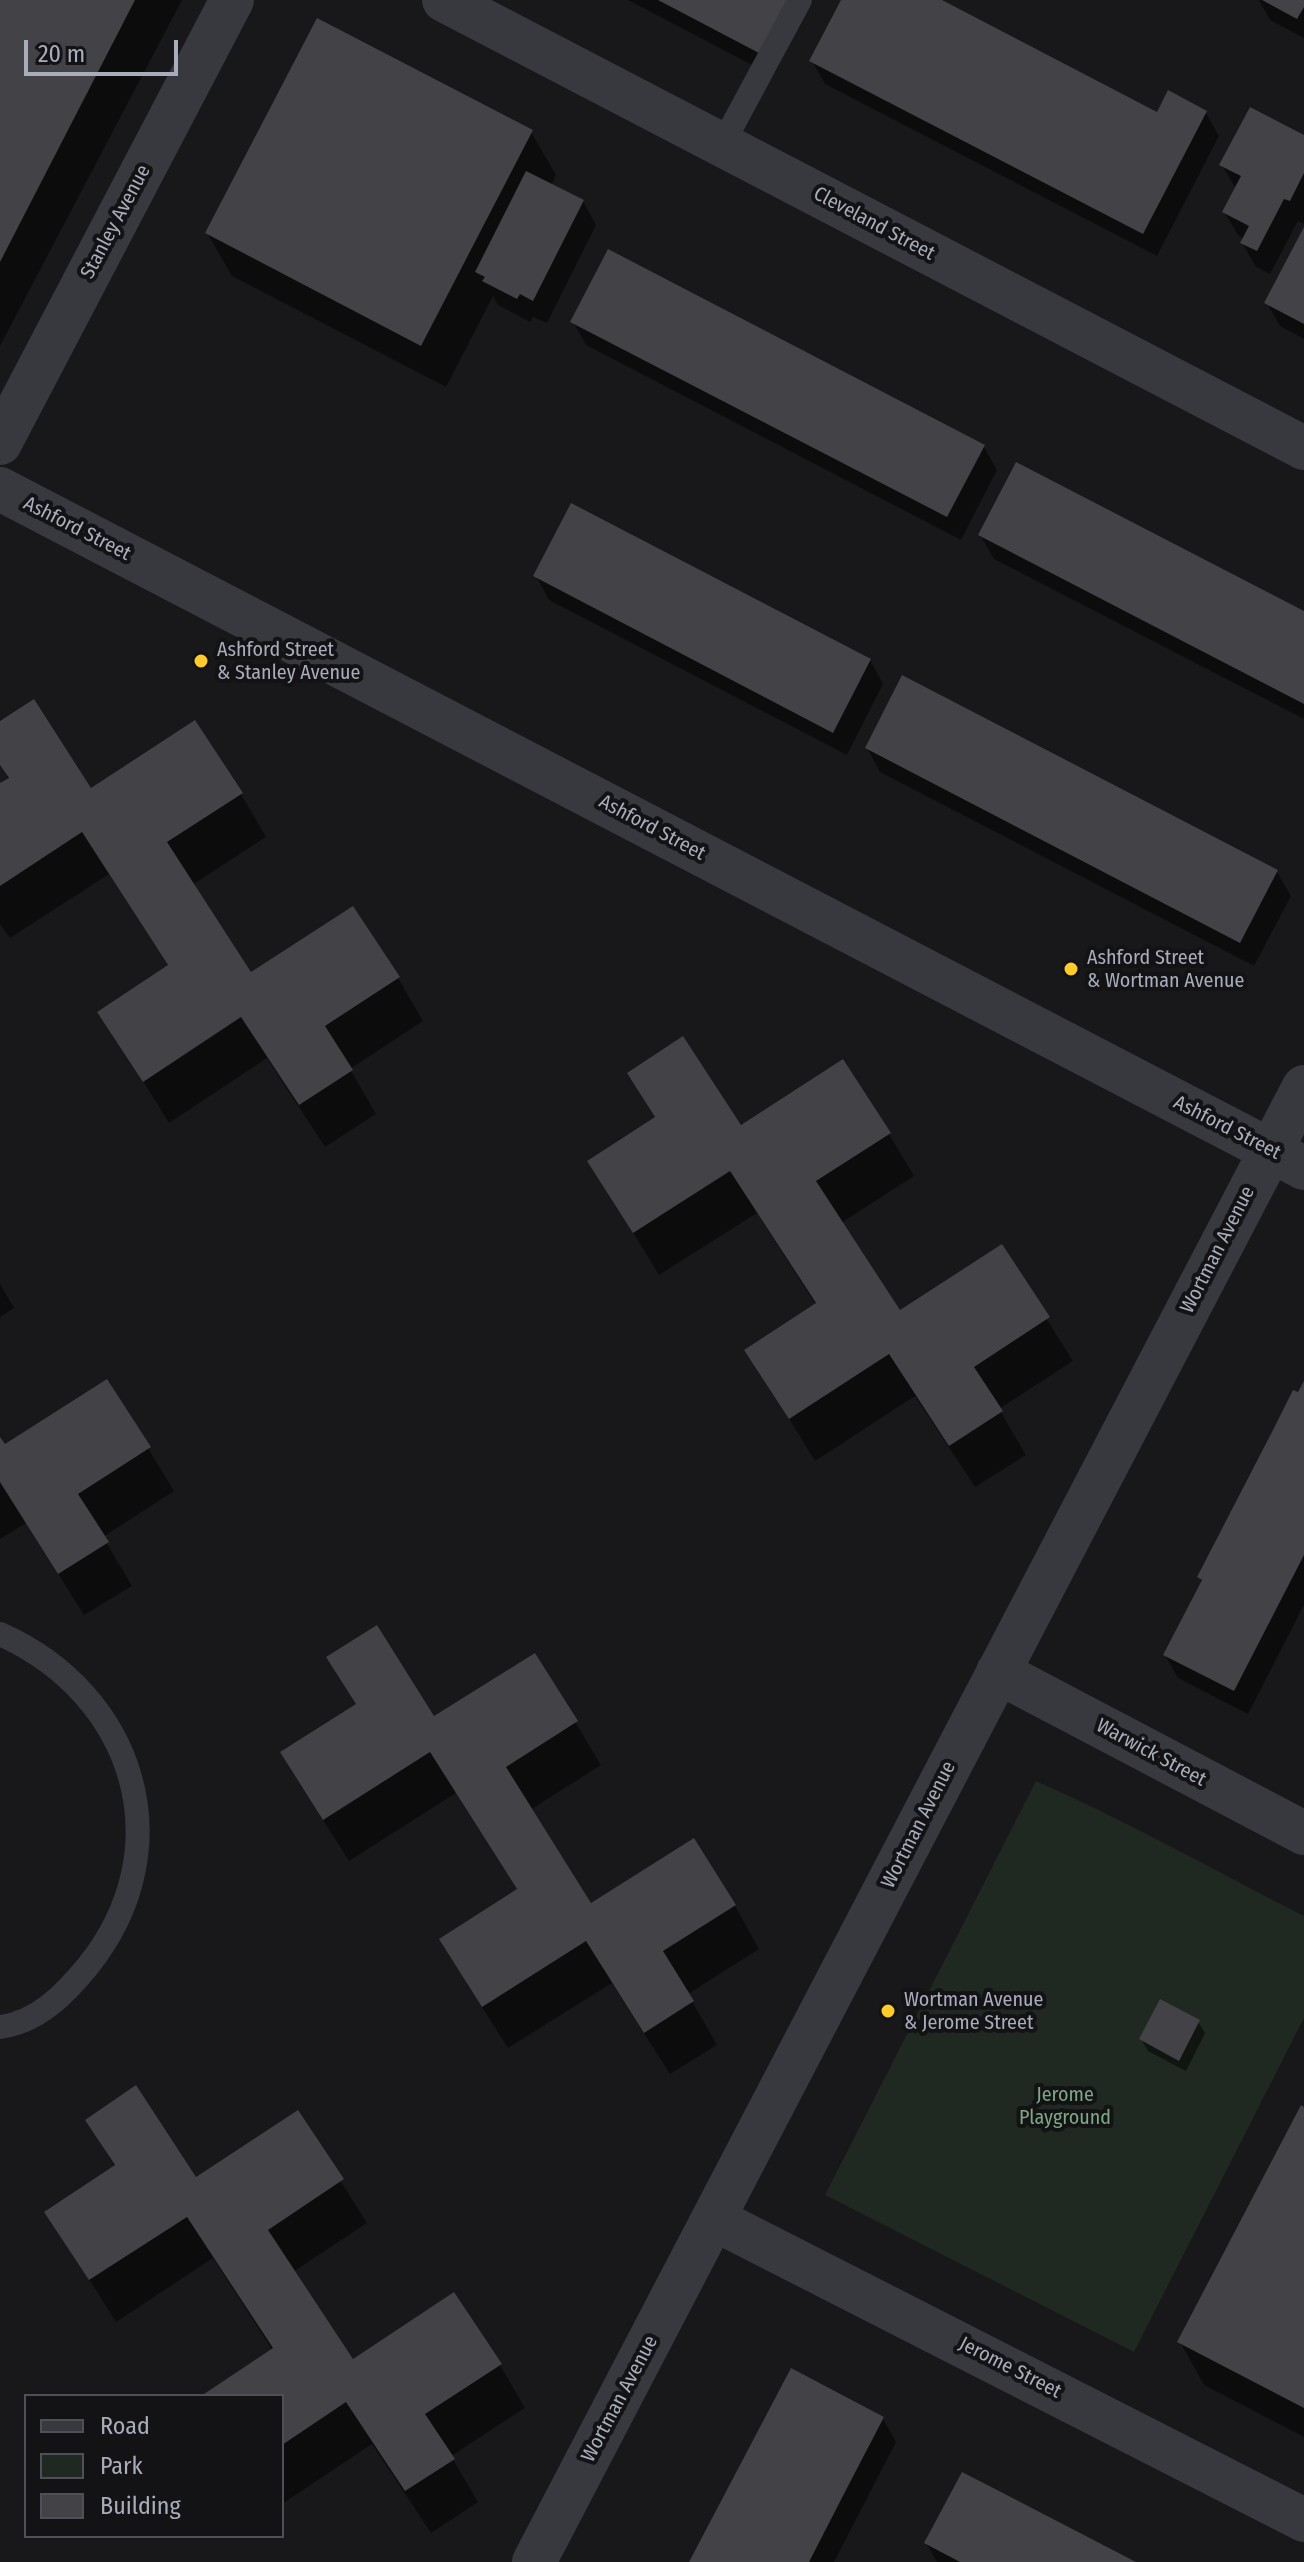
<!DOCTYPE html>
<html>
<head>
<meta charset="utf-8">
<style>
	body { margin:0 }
	#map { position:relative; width:1304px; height:2562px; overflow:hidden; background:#18171a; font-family:"Fira Sans Condensed",sans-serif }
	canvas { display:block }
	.legend { position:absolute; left:24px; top:2394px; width:260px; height:144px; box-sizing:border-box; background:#131215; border:2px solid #4f5057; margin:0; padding:10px 14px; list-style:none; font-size:24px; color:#a9adbb }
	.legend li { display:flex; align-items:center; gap:16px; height:40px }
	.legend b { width:40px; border:2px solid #4f5057 }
	.scale { position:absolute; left:24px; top:40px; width:154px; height:36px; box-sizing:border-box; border:4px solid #a9adbb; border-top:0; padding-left:10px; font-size:24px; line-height:28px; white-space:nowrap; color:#a9adbb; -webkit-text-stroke:6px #131215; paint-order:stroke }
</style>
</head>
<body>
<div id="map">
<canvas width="1304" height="2562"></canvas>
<ul class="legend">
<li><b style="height:10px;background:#38393f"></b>Road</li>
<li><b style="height:22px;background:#1f2821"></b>Park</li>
<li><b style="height:22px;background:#424247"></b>Building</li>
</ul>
<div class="scale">20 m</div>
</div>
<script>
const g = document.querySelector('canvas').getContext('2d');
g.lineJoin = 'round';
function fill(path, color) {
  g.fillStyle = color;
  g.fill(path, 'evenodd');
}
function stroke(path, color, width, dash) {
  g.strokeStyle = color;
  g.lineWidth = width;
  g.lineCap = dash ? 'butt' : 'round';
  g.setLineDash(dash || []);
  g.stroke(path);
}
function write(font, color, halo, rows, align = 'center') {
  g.font = font + ' "Fira Sans Condensed",sans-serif';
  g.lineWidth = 8;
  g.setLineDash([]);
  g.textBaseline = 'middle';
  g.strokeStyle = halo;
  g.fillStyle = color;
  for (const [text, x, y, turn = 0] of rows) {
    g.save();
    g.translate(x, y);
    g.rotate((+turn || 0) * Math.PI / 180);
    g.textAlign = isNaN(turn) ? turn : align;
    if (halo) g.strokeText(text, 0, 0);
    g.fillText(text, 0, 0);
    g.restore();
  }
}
const green = new Path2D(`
	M1036 1781C1128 1821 1215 1871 1304 1916V2018L1134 2352 825 2195Z`);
const shadow = new Path2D(`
	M0 0H182L0 346Z
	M628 0H813L773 76Z
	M843 0H938L1158 115 1206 113 1219 136 1157 256 825 84 812 61Z
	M1259 0H1304V38L1270 20Z
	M531 132 556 175 551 186 583 201 596 225 547 323 533 317 530 322 498 305 493 296 446 387 232 276 207 233Z
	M1304 137V224L1298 221 1270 274 1256 267 1242 243 1244 239 1238 235 1224 212 1236 189 1222 165Z
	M1304 231V339L1280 326 1267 303Z
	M573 322 984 447 997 470 961 540 586 345Z
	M980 535 1304 613V719L994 559Z
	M536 576 870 660 883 684 847 755 549 600Z
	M0 723 91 790 241 794 266 837 192 885 251 975 398 978 423 1021 350 1069 376 1114 325 1147 267 1058 169 1123 100 1012 169 967 109 874 10 938 0 924V786L9 780 0 764Z
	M867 748 1277 872 1291 896 1254 966 880 772Z
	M630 1074 740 1128 889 1134 914 1176 841 1223 899 1313 1001 1247 1073 1361 999 1409 1026 1455 975 1487 915 1396 815 1461 747 1350 816 1305 757 1213 659 1275 590 1162 656 1119Z
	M0 1284 14 1308 0 1317Z
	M107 1381 174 1491 103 1537 132 1586 84 1615 26 1523 0 1539V1441L4 1447Z
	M1304 1385V1605L1248 1714 1178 1678 1165 1655 1202 1583 1199 1577Z
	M535 1655 601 1765 530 1810 590 1906H735L759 1949 688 1994 717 2045 670 2074 612 1983 508 2048 466 1982 518 1891 456 1793 349 1861 308 1796Z
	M1198 2022 1205 2033 1186 2071 1148 2051 1141 2039Z
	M1304 2109V2437L1204 2385 1180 2342Z
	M297 2112 367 2223 293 2272 352 2362 500 2365 525 2408 451 2456 478 2502 431 2533 372 2444 282 2504V2396H205L273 2351 213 2258 116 2322 47 2212 115 2167 87 2120 195 2180Z
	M883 2419 896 2442 834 2562H692Z
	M926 2543 1132 2562H937Z`);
const building = new Path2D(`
	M0 0H135L0 262Z
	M658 0H787L759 53Z
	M841 0H942L1157 112 1168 90 1207 111 1143 234 809 61Z
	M1262 0H1304V7L1297 19Z
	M317 18 533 130 421 346 205 233Z
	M1250 107 1304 135V173L1290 201 1284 199 1257 251 1240 243 1249 226 1222 212 1241 176 1219 165Z
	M526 171 584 200 533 301 520 294 517 299 482 281 485 277 475 272Z
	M1304 227V324L1264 303Z
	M608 249 985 445 947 517 570 322Z
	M1016 462 1304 611V704L978 535Z
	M571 503 871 659 833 733 533 576Z
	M902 675 1278 870 1240 943 865 748Z
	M34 699 91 788 195 720 243 793 167 842 251 972 353 906 400 977 325 1026 353 1070 299 1105 241 1017 143 1082 97 1012 168 965 82 832 0 886V783L9 778 0 765V721Z
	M683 1036 741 1125 843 1059 891 1133 816 1181 900 1310 1002 1244 1050 1317 974 1367 1003 1411 949 1446 889 1354 789 1419 744 1350 816 1303 730 1171 633 1233 587 1161 655 1117 627 1073Z
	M107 1379 151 1447 78 1494 109 1542 58 1574 0 1482V1437L5 1444Z
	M1304 1381V1555L1234 1691 1163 1655 1202 1580 1197 1577 1274 1428 1293 1390 1298 1392Z
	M377 1625 434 1716 535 1653 578 1721 506 1767 591 1903 694 1838 736 1905 663 1951 694 2001 644 2033 586 1941 482 2007 439 1939 517 1889 430 1752 323 1820 280 1752 356 1704 326 1657Z
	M1160 1999 1200 2020 1179 2061 1139 2039Z
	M136 2085 196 2177 298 2110 344 2179 268 2230 353 2359 454 2292 502 2364 425 2414 455 2459 405 2491 346 2402 282 2445V2396H201L273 2348 187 2217 89 2280 44 2212 115 2165 85 2120Z
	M1301 2105 1304 2107V2408L1177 2342Z
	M791 2368 884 2417 846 2490 809 2562H689Z
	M962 2472 999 2491 1136 2562H960L924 2543Z`);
const service = new Path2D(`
	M722 145 800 0
	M0 1634C135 1694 183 1847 88 1966 65 1994 38 2022 0 2027`);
const minor = new Path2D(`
	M444 0 1304 448
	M0 443 232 0
	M0 489 1304 1168
	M998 1672 1304 1833
	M714 2219 1304 2520
	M534 2562 1304 1087`);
const markers = [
	[201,661,8,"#ffca2a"],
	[1071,969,8,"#ffca2a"],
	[888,2011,8,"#ffca2a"]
];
const streetNames = [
	["Stanley Avenue",116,222,-62],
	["Cleveland Street",874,224,28],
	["Ashford Street",77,529,27],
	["Ashford Street",652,828,28],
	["Ashford Street",1227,1128,27],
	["Wortman Avenue",1218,1250,-63],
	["Warwick Street",1151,1753,28],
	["Wortman Avenue",919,1825,-63],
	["Jerome Street",1010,2368,27],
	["Wortman Avenue",620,2399,-62]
];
const poiNames = [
	["Ashford Street",217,650],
	["& Stanley Avenue",217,673],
	["Ashford Street",1087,958],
	["& Wortman Avenue",1087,981],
	["Wortman Avenue",904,2000],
	["& Jerome Street",904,2023]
];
const parkNames = [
	["Jerome",1065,2095],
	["Playground",1065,2118]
];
fill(green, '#1f2821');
fill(shadow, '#0007');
fill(building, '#424247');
stroke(service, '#38393f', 24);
stroke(minor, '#38393f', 44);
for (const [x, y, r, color] of markers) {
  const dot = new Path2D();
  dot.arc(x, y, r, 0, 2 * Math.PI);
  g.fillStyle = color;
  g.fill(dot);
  stroke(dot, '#131215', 3);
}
write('20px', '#a9adbb', '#131215', streetNames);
write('20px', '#a9adbb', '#131215', poiNames, 'left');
write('20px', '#7ea784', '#131215', parkNames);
</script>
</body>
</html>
